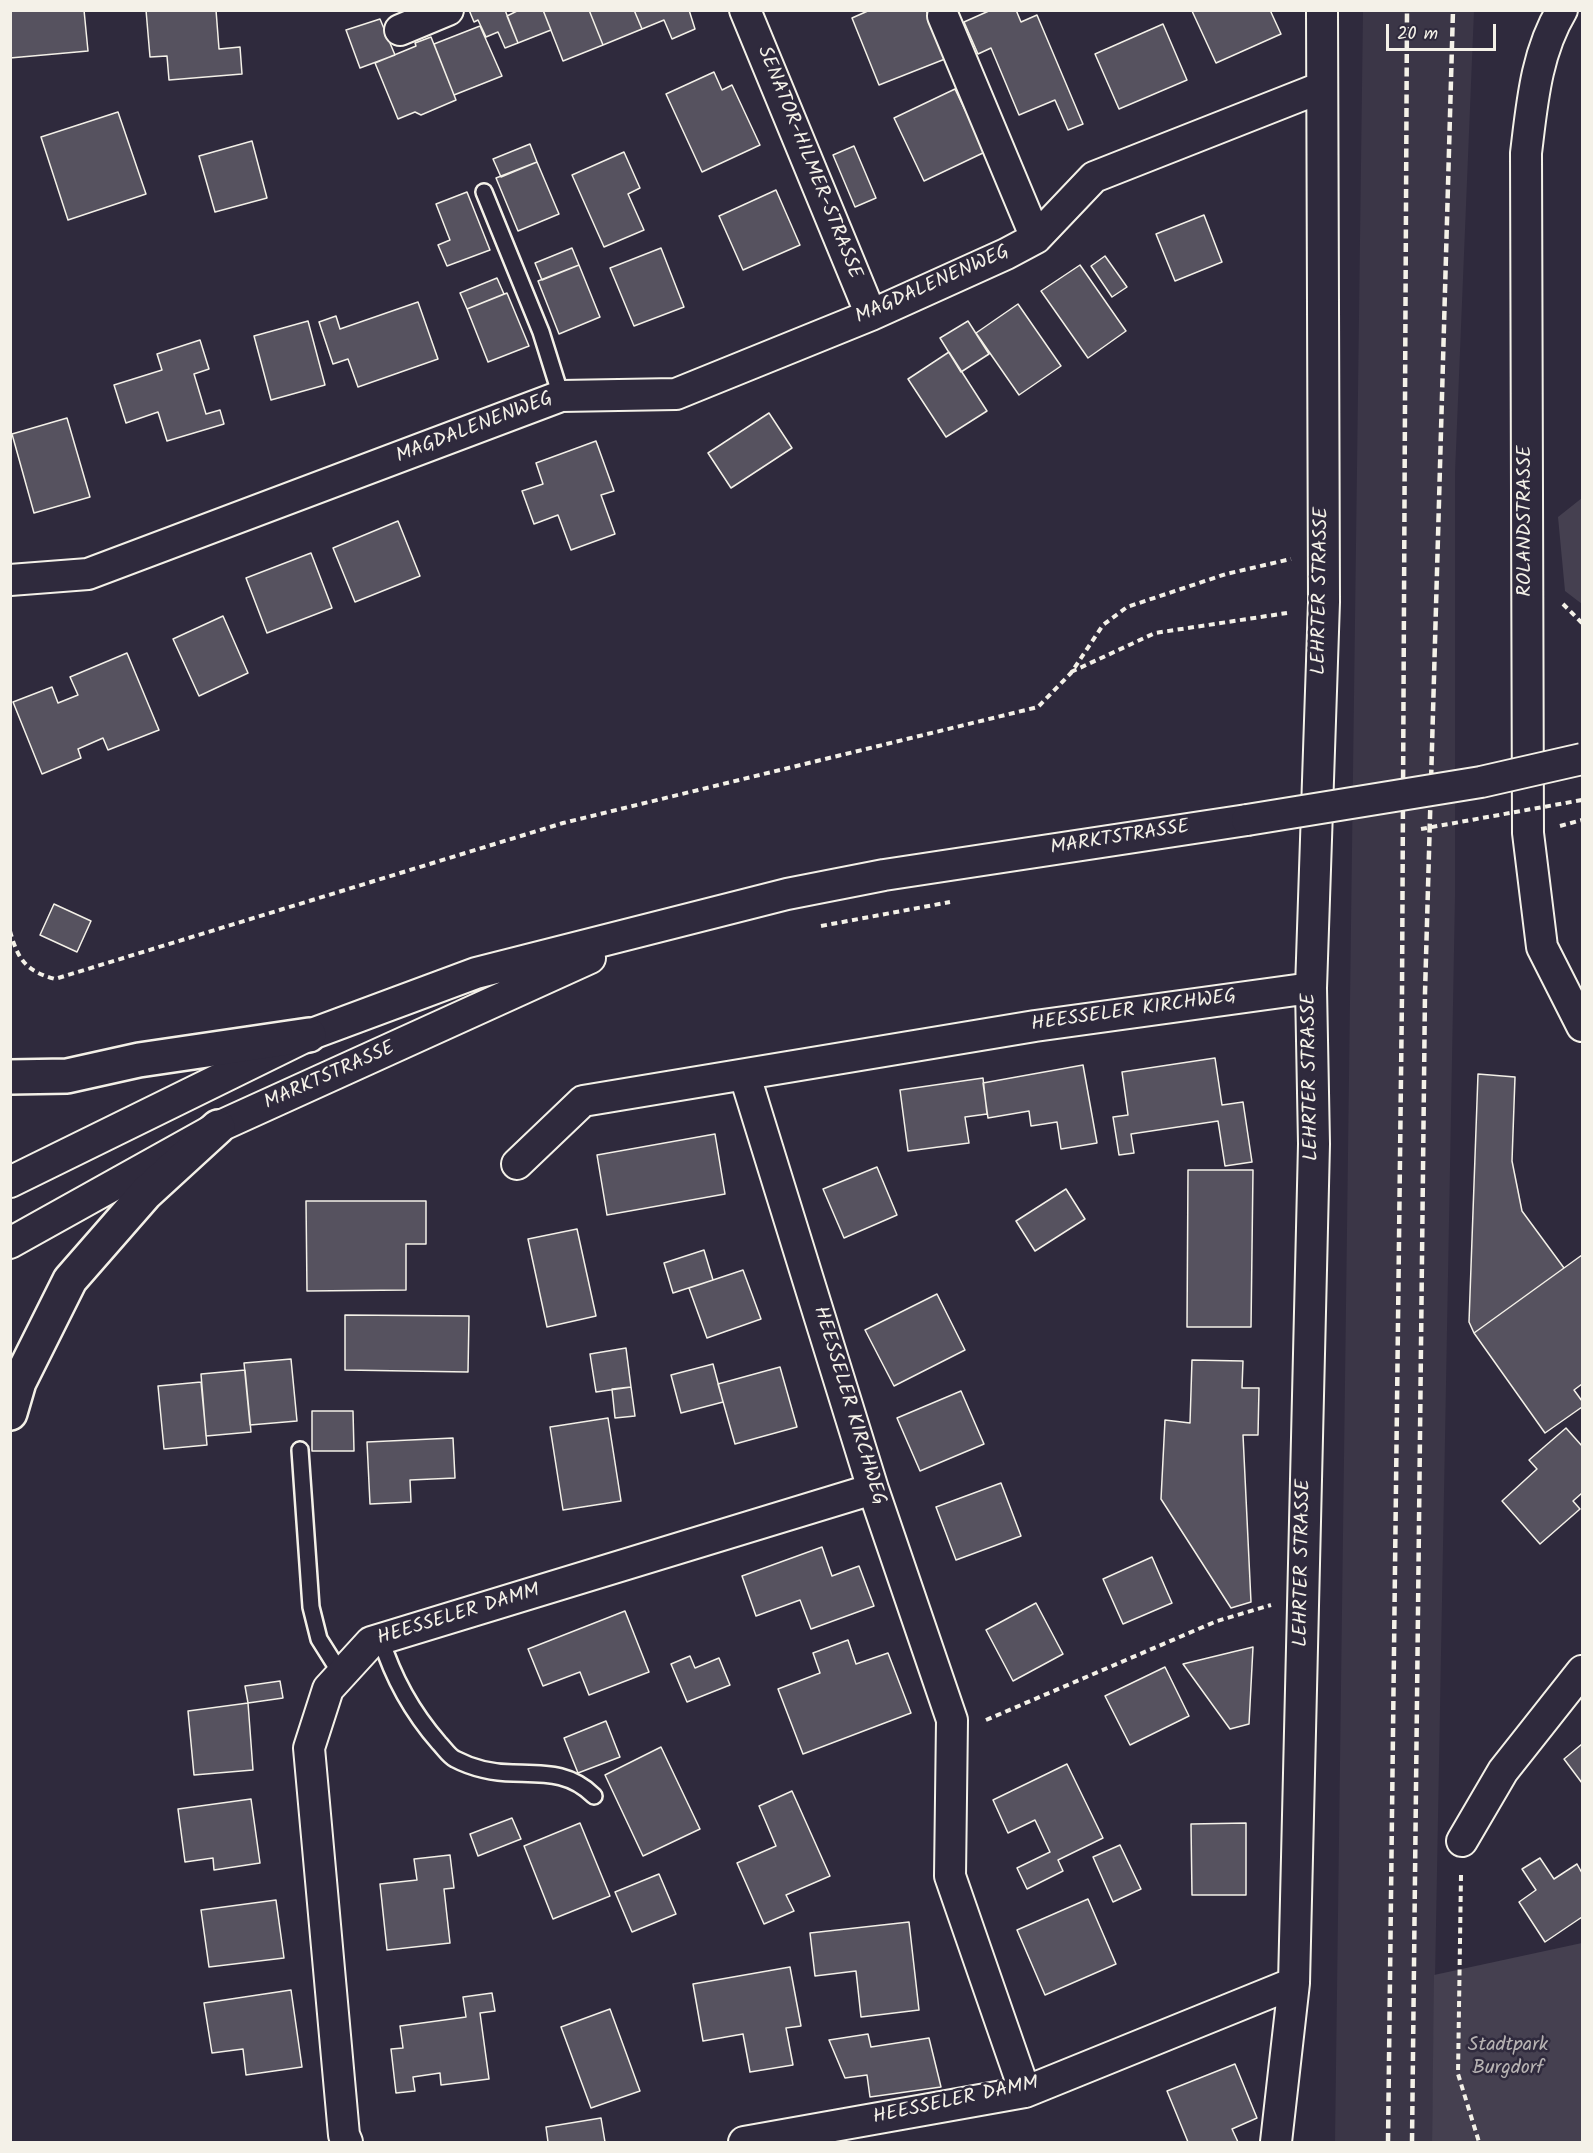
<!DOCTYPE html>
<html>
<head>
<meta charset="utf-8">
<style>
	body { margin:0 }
	#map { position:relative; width:1593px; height:2153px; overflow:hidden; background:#2f2a3d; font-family:Kalam,sans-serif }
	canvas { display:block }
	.frame { position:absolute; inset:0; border:12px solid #f4f1e8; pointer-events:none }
	.scale { position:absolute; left:1386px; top:24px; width:110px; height:27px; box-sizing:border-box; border:3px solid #f4f1e8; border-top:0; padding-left:8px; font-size:18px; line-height:21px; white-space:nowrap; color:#f4f1e8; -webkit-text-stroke:4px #2f2a3d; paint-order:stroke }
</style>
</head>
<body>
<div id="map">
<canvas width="1593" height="2153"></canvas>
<div class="frame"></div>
<div class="scale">20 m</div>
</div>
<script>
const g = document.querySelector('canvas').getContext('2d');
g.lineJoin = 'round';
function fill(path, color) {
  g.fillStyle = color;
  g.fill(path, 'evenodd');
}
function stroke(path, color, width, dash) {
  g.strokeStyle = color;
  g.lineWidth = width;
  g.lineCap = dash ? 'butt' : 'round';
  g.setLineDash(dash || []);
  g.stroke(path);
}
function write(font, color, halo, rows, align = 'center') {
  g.font = font + ' Kalam,sans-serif';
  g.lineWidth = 5;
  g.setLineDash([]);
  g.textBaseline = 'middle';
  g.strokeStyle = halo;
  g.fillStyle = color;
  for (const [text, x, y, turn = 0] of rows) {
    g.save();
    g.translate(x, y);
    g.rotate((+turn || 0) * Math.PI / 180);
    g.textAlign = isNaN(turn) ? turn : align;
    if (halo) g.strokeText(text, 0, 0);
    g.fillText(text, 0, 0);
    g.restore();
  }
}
const built = new Path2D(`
	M1363 11H1474L1455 473V897L1432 2142H1335Z`);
const green = new Path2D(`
	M1582 498V604L1565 591 1558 517Z
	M1582 1943V2142H1432L1434 1975Z`);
const building = new Path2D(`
	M10 10H84L88 51 10 58Z
	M146 10H216L219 49 240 47 242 74 169 80 167 56 150 57Z
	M469 10H505L518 43 505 48 498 32 486 37 478 20 474 22Z
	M519 10H543L551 30 518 43 507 16Z
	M543 10H589L603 45 563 61Z
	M589 10H634L642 29 603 45Z
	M634 10H689L695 29 672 39 664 20 642 29Z
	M870 10H926L945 59 879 85 852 18Z
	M991 10H1016L1021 22 1037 15 1083 124 1068 130 1055 100 1019 115 991 48 978 54 964 22Z
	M1270 10 1281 34 1216 63 1192 11Z
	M380 19 395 55 360 68 346 30Z
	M1163 24 1187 80 1119 109 1095 54Z
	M480 26 502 76 454 95 434 44Z
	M431 37 456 100 421 115 415 112 398 119 375 63 416 46 415 43Z
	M714 72 722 90 732 85 760 145 702 172 666 94Z
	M955 89 985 152 924 181 894 118Z
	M118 112 146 194 68 220 41 137Z
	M252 141 267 198 215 212 199 156Z
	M530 144 537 162 501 177 493 159Z
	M854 146 876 198 855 207 833 155Z
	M624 152 640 188 628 194 644 230 604 247 572 175Z
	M537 162 559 214 518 231 496 178Z
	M776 190 800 245 743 270 719 216Z
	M467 192 490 250 447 266 438 245 450 240 436 204Z
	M1204 215 1222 262 1175 281 1156 234Z
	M572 248 579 265 542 280 535 263Z
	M661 248 684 307 634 326 610 268Z
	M1105 256 1127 287 1112 297 1091 266Z
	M579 265 600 317 559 334 538 281Z
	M1080 265 1126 331 1088 358 1041 291Z
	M497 278 504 294 467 309 460 293Z
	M507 293 529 346 488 362 467 309Z
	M418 302 438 359 358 387 348 359 333 364 319 322 336 316 340 329Z
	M1018 304 1061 366 1019 395 976 333Z
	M308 321 325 385 271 400 254 336Z
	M968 321 989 354 961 372 940 338Z
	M200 340 209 369 194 374 206 414 220 410 224 424 167 441 158 412 126 423 114 385 162 370 157 354Z
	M949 352 987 411 946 437 908 379Z
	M769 413 792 448 731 488 708 453Z
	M67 418 90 497 34 513 12 434Z
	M596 441 614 491 601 495 615 534 571 550 558 515 534 524 522 491 543 484 536 463Z
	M398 521 420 576 355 602 333 548Z
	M311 553 332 608 267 633 246 578Z
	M223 616 248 673 199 696 173 639Z
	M127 653 159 730 108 750 103 738 78 749 81 758 42 774 13 702 52 687 58 703 78 695 70 677Z
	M54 904 91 921 77 952 40 935Z
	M1215 1058 1222 1105 1243 1102 1252 1162 1225 1166 1218 1121 1131 1134 1134 1153 1119 1155 1113 1117 1128 1115 1122 1072Z
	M1083 1065 1097 1143 1061 1149 1057 1122 1031 1126 1029 1111 988 1118 983 1083Z
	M1478 1074 1515 1077 1512 1161 1522 1211 1564 1268 1474 1333 1469 1322Z
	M983 1078 987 1114 965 1117 969 1143 908 1151 900 1090Z
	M715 1134 725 1194 607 1215 597 1155Z
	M877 1167 897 1215 844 1238 823 1189Z
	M1188 1170H1253L1251 1327H1187Z
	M1066 1189 1085 1219 1035 1251 1016 1221Z
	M306 1201H426V1244H406V1290L307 1291Z
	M577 1229 596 1316 547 1327 528 1239Z
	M704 1250 713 1280 673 1293 664 1263Z
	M1582 1255V1384L1574 1390 1582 1401V1407L1545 1433 1474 1333Z
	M743 1270 761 1319 707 1338 689 1288Z
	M937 1294 965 1350 894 1386 865 1330Z
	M345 1315 469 1316 468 1372 345 1370Z
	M626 1348 631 1387 596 1392 590 1354Z
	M291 1359 297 1421 250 1425 244 1363Z
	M1192 1360 1243 1361 1242 1388H1259L1258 1435H1243L1251 1602 1231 1608 1161 1499 1165 1420 1190 1423Z
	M713 1364 723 1402 681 1413 671 1375Z
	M780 1367 797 1427 735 1444 718 1384Z
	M245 1370 251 1432 206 1436 201 1374Z
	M201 1382 207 1445 164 1449 158 1386Z
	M631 1387 635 1416 615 1418 612 1389Z
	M961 1391 984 1444 920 1471 897 1418Z
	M312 1411H353L354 1451H312Z
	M608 1418 621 1501 563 1510 550 1427Z
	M1566 1428 1582 1446V1493L1573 1501 1580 1509 1540 1544 1502 1501 1537 1469 1529 1460Z
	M453 1438 455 1478 410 1480 411 1502 370 1504 367 1442Z
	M1001 1483 1021 1536 956 1560 936 1507Z
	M822 1547 832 1576 859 1566 874 1606 811 1629 800 1600 756 1616 742 1576Z
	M1152 1557 1172 1603 1123 1624 1103 1579Z
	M1036 1603 1063 1654 1013 1681 986 1630Z
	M625 1611 649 1672 589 1695 580 1672 543 1686 528 1649Z
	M848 1640 856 1664 888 1653 911 1713 803 1754 778 1689 820 1673 813 1653Z
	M1253 1647 1249 1724 1230 1729 1183 1664Z
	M690 1656 695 1668 719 1658 730 1685 687 1702 671 1664Z
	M1165 1667 1189 1716 1130 1745 1105 1696Z
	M280 1681 283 1698 248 1703 245 1686Z
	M248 1703 253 1770 194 1775 188 1711Z
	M606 1721 620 1757 578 1773 564 1738Z
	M1582 1744V1783L1564 1759Z
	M661 1747 700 1829 643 1856 605 1775Z
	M1067 1764 1103 1838 1058 1860 1063 1871 1027 1889 1017 1868 1050 1852 1035 1820 1008 1833 993 1800Z
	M792 1791 830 1876 786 1895 794 1911 764 1924 737 1863 776 1846 759 1806Z
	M251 1799 260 1863 214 1870 213 1858 185 1862 178 1809Z
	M512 1818 521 1839 478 1856 470 1834Z
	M580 1823 610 1896 553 1919 524 1846Z
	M1246 1823V1895H1192L1191 1824Z
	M1120 1845 1141 1889 1113 1902 1093 1857Z
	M450 1855 454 1888 444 1889 450 1943 387 1950 380 1884 417 1880 414 1859Z
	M1540 1858 1554 1879 1577 1864 1582 1873V1917L1545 1942 1519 1902 1536 1890 1522 1869Z
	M659 1874 676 1914 632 1932 615 1892Z
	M1088 1899 1116 1964 1045 1995 1017 1930Z
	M276 1900 284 1958 209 1967 201 1910Z
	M909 1922 919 2010 861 2017 856 1971 815 1976 810 1933Z
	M790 1967 801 2026 786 2028 793 2065 750 2072 743 2034 703 2041 693 1984Z
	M291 1990 302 2067 246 2075 243 2049 212 2053 204 2003Z
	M492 1993 495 2011 480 2013 489 2079 441 2085 440 2073 413 2077 415 2091 396 2093 391 2049 403 2048 400 2026 466 2017 463 1997Z
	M610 2009 640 2091 591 2108 561 2027Z
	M868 2034 871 2047 929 2038 941 2087 870 2097 867 2075 845 2078 829 2040Z
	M1235 2064 1257 2118 1232 2129 1238 2142H1188L1167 2091Z
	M601 2118 605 2142H544H548L546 2127Z`);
const path = new Path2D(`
	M1563 604 1582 623
	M1071 672 1155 633 1287 613
	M1560 826 1582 820
	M821 926 950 902
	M10 931C18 960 26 971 55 979L563 823 1038 707 1071 673 1103 625 1127 607 1226 574 1291 559
	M986 1720 1217 1621 1271 1605
	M1461 1875 1458 2074 1479 2142`);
const service = new Path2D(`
	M484 192 541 332 561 396
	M300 1450 311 1607 319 1639 341 1674
	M381 1639C393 1678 412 1712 439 1743 444 1748 449 1756 455 1759 472 1768 494 1773 513 1773 545 1774 570 1772 594 1796`);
const minor = new Path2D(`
	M745 10 871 315
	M1562 10C1536 53 1532 104 1526 153L1528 833 1542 947 1582 1026
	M943 16 1036 238
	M400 30 448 10
	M10 580 88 574 561 396 676 394 871 315 1006 254 1036 238 1094 177 1320 88
	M745 1076 873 1489 952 1720 950 1876 1025 2092
	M517 1164 583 1101 1035 1026 1311 988
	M10 1182 309 1035 476 973 787 894 884 875 1247 820
	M10 1243 218 1127 590 958
	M1462 1841 1503 1771 1582 1671
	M347 2142 344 2135 309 1748 328 1689 371 1642 873 1489
	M744 2142 1025 2092 1294 1983
	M1276 2142 1294 1983 1314 1144 1311 988 1324 602 1322 10`);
const primary = new Path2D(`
	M10 1077 67 1076 139 1060 309 1035
	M10 1413 19 1382 70 1280 146 1193 218 1127`);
const rail = new Path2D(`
	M1388 2142 1402 995 1407 10
	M1412 2142 1425 993 1453 10`);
const pathBridge = new Path2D(`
	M1421 829 1582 800`);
const minorBridge = new Path2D(`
	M1247 820 1481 782 1582 759`);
const streetNames = [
	["SENATOR-HILMER-STRASSE",808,163,68],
	["MAGDALENENWEG",933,286,-24],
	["MAGDALENENWEG",475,429,-21],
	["ROLANDSTRASSE",1527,521,-90],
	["LEHRTER STRASSE",1322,591,-89],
	["MARKTSTRASSE",1120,839,-9],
	["HEESSELER KIRCHWEG",1134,1012,-8],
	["MARKTSTRASSE",330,1077,-24],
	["LEHRTER STRASSE",1312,1077,-91],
	["HEESSELER KIRCHWEG",848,1406,73],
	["LEHRTER STRASSE",1304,1563,-89],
	["HEESSELER DAMM",459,1616,-17],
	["HEESSELER DAMM",956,2102,-12]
];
const parkNames = [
	["Stadtpark",1508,2047],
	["Burgdorf",1508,2070]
];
fill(built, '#3b3647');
fill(green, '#454050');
fill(building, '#56525f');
stroke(building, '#f4f1e8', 1.5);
stroke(service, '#f4f1e8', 20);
stroke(minor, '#f4f1e8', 34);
stroke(primary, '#f4f1e8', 38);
stroke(path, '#f4f1e8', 4, [6, 4.5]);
stroke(service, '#2f2a3d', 15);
stroke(minor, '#2f2a3d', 30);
stroke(primary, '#2f2a3d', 33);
stroke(rail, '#f4f1e8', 4.5, [9, 4.5]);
stroke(minorBridge, '#f4f1e8', 34, []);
stroke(pathBridge, '#f4f1e8', 4, [6, 4.5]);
stroke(minorBridge, '#2f2a3d', 30);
write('20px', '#f4f1e8', '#2f2a3d', streetNames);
write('20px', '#b7b3b3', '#2f2a3d', parkNames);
</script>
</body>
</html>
